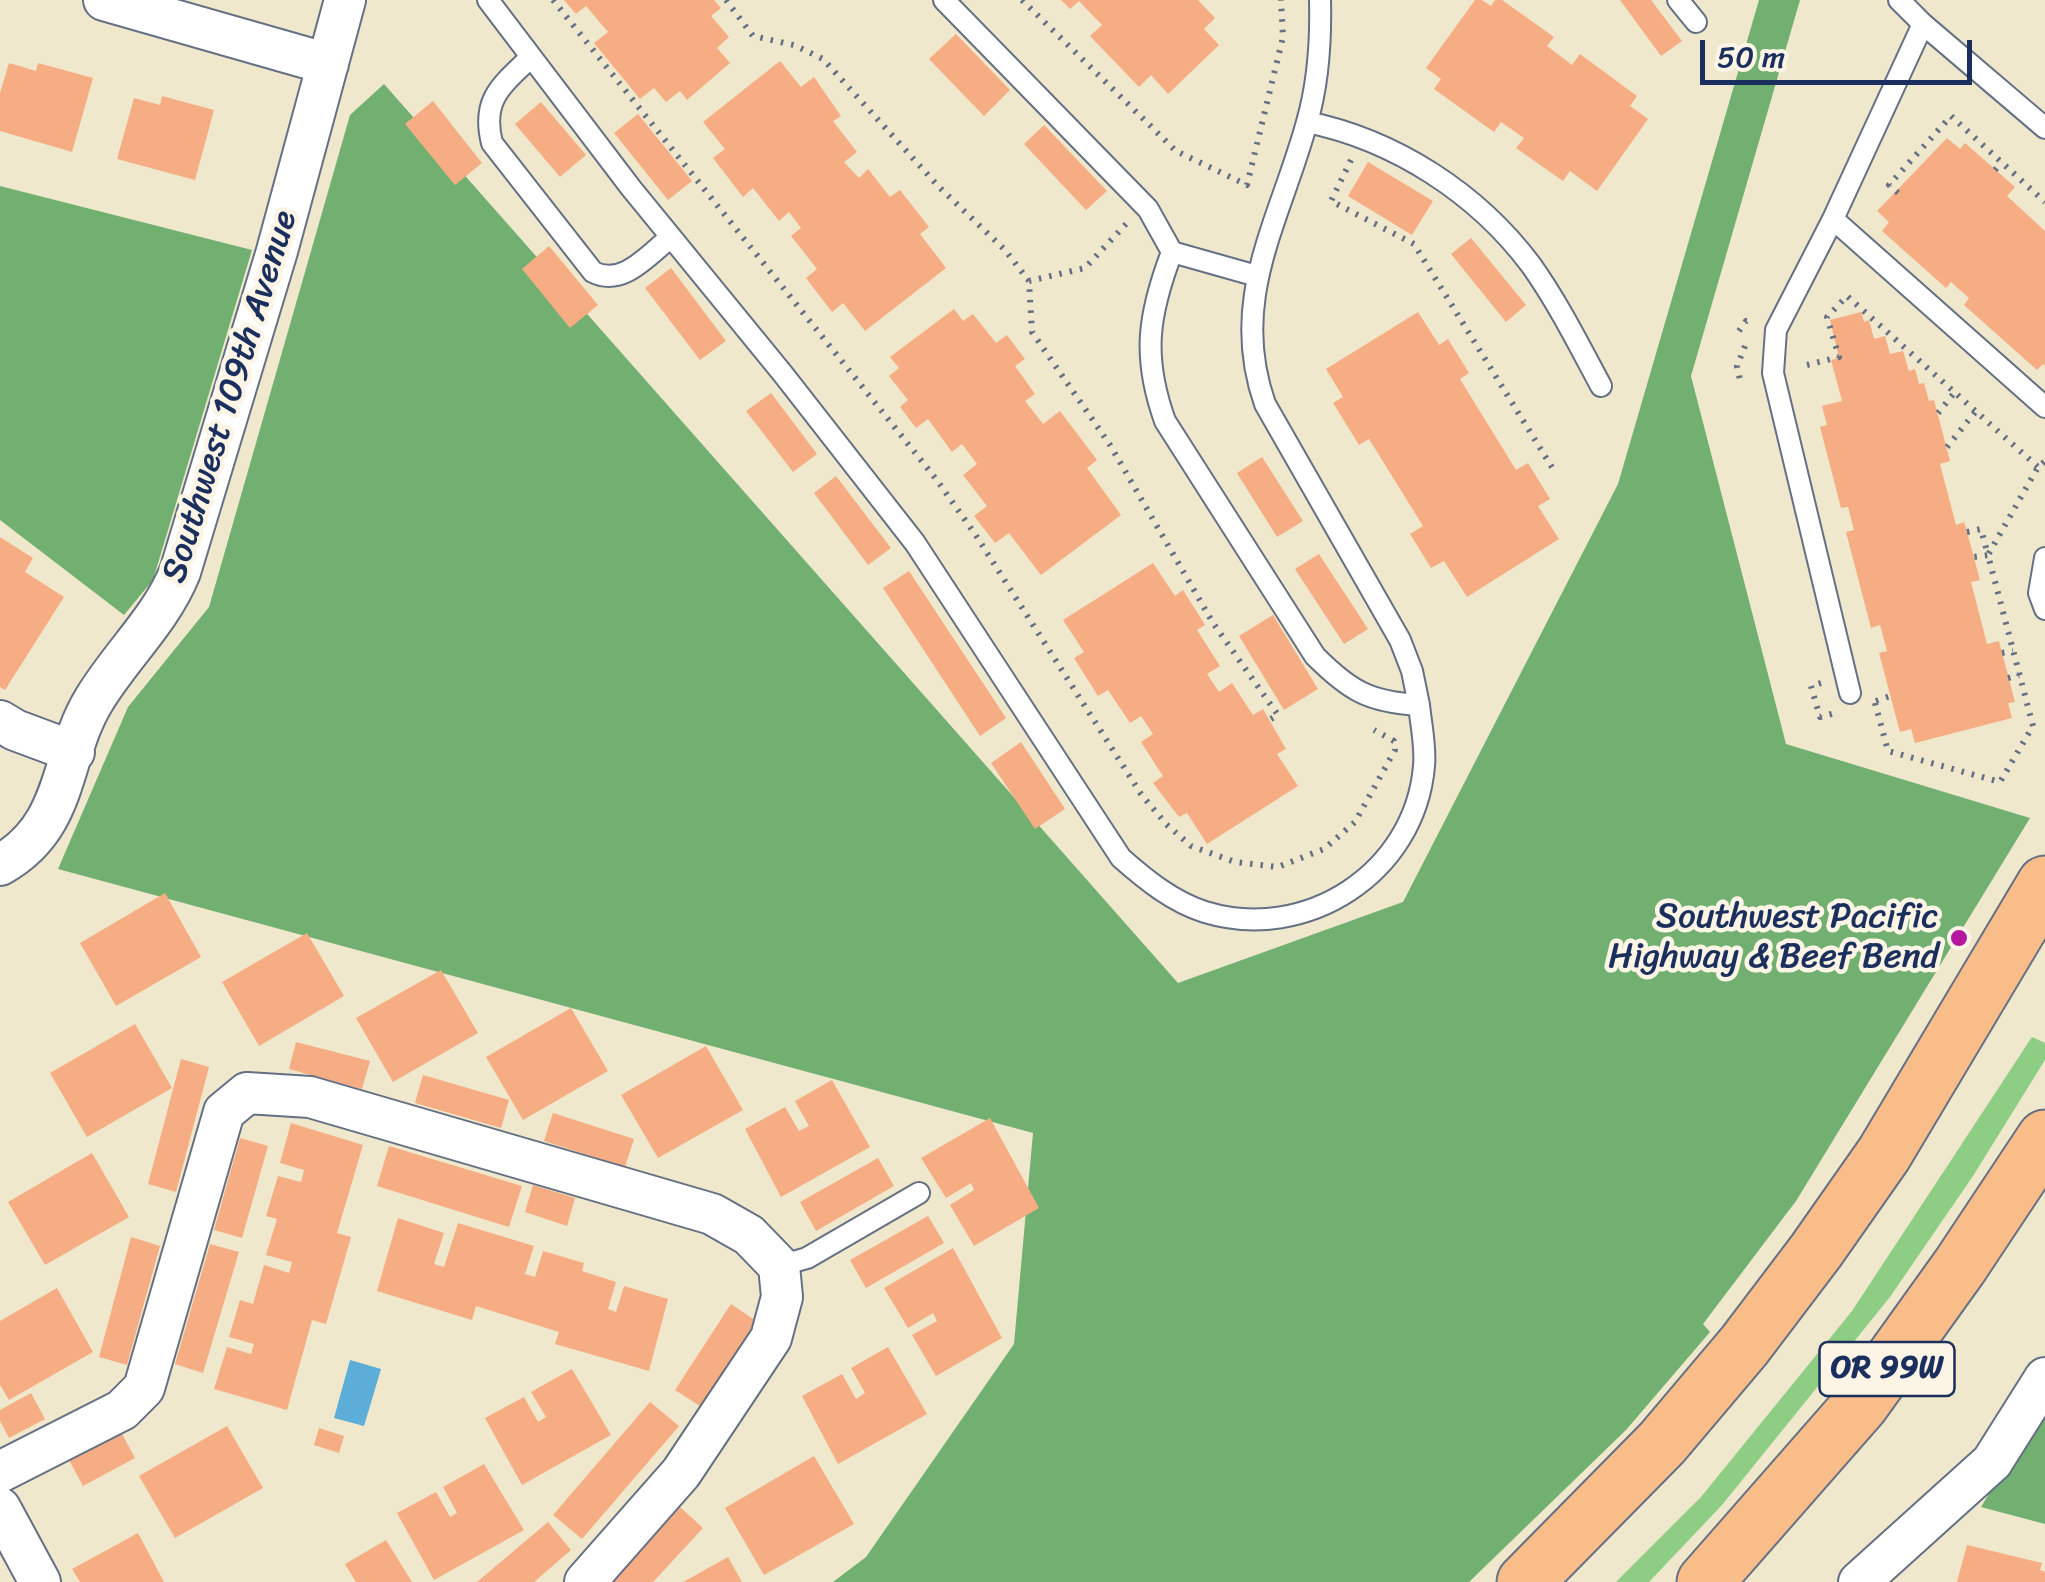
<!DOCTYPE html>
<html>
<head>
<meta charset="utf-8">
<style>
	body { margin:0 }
	#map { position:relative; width:2045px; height:1582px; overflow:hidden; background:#efe8cc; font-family:Sriracha,sans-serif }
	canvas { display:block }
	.scale { position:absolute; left:1700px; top:40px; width:272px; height:45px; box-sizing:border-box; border:5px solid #1b2f5e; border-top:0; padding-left:12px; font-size:30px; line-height:35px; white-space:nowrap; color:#1b2f5e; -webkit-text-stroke:8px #fcf5e5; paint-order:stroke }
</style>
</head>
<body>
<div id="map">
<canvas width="2045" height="1582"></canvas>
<div class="scale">50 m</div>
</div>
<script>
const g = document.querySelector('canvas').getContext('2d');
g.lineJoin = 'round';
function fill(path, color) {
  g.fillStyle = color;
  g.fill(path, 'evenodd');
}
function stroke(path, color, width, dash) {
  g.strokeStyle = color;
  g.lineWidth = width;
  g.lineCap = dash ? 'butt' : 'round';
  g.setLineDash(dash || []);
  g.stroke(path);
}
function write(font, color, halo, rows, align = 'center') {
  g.font = font + ' Sriracha,sans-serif';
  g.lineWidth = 9;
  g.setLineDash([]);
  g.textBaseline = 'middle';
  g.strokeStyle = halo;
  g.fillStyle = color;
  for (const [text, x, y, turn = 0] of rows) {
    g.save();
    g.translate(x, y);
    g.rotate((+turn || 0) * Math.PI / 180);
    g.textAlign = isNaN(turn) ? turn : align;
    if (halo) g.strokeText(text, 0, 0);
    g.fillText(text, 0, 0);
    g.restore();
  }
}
const green = new Path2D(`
	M2032 1037 2045 1043V1060L1973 1176 1890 1297 1722 1505 1649 1582H1616L1701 1497 1852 1311Z`);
const forest = new Path2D(`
	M1759 0H1800L1691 376 1786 744 2030 818 1796 1201 1703 1324 1710 1332 1626 1430 1469 1582H833L866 1557 1014 1344 1033 1133 58 869 128 707 209 607 350 115 384 84 1178 983 1403 902 1618 484Z
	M0 186 252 250 153 580 124 615 0 520Z
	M2045 1401V1524L1981 1507Z`);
const water = new Path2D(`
	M350 1360 381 1369 364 1426 334 1418Z`);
const building = new Path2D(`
	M564 0H714L721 8 711 16 729 37 717 48 730 63 687 100 680 91 666 102 654 88 640 99 594 43 608 32 586 6 576 14Z
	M1061 0H1198L1215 18 1204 29 1219 45 1168 94 1151 75 1139 87 1090 36 1102 25 1079 1 1070 9Z
	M1475 0H1482L1491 6 1495 0H1502L1554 37 1547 46 1572 65 1580 54 1637 96 1630 106 1648 119 1597 191 1570 171 1563 181 1516 148 1524 138 1501 122 1494 132 1434 89 1441 79 1426 68Z
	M1620 0H1651L1682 41 1661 56Z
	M956 34 1010 90 984 116 929 59Z
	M780 61 801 87 814 77 841 116 833 121 857 152 844 162 859 178 868 169 890 197 900 190 929 227 920 234 946 268 865 331 843 303 832 312 806 278 817 269 791 236 801 228 789 212 779 221 753 188 743 197 713 158 725 149 703 122Z
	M9 63 36 71 38 63 93 78 72 152 0 131V93Z
	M162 96 214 110 195 180 117 159 134 98 160 105Z
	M433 101 482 163 455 185 405 124Z
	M541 102 586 155 560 177 515 124Z
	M638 114 692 181 668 200 614 133Z
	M1044 125 1107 191 1086 210 1024 144Z
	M1947 138 1960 149 1965 143 2015 187 2007 196 2045 231V366L2043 364 2037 370 1964 305 1969 298 1951 282 1946 288 1882 231 1889 222 1877 211Z
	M1368 162 1433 201 1412 235 1348 196Z
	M1471 238 1526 305 1506 322 1451 254Z
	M549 246 598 305 570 328 522 269Z
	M671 268 726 341 700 360 645 288Z
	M954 309 963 321 973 314 996 343 1007 335 1025 359 1015 366 1035 394 1025 401 1043 424 1060 411 1097 460 1087 468 1121 515 1041 575 1009 533 995 543 974 516 987 506 963 475 977 464 962 444 952 452 928 419 916 428 900 407 908 400 889 376 899 368 890 357Z
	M1418 312 1439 345 1448 339 1469 373 1460 379 1516 470 1528 463 1550 499 1538 506 1559 539 1467 597 1444 561 1431 568 1410 534 1423 526 1369 439 1359 445 1333 403 1343 397 1326 369Z
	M1861 312 1864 322 1869 320 1874 339 1885 336 1890 354 1903 351 1909 371 1915 369 1919 384 1924 383 1929 401 1934 400 1950 461 1940 464 1956 525 1964 522 1967 532 1980 580 1971 582 1987 644 1999 641 2015 702 2008 703 2012 718 1915 743 1911 729 1900 732 1879 653 1887 651 1880 625 1871 628 1846 532 1854 530 1848 507 1841 508 1820 427 1827 425 1822 406 1842 401 1831 360 1839 358 1830 320Z
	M771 393 817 454 793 472 746 411Z
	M1262 457 1303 521 1277 537 1237 473Z
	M836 476 891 548 868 565 814 493Z
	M0 537 33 558 25 572 64 597 5 690 0 687Z
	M1319 554 1368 629 1344 644 1295 569Z
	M1153 563 1175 596 1183 590 1205 625 1197 630 1220 666 1207 674 1219 692 1232 683 1253 715 1263 709 1286 749 1277 754 1298 786 1207 844 1187 813 1179 817 1153 783 1163 776 1141 742 1153 734 1141 716 1130 723 1108 690 1098 696 1074 658 1084 652 1063 620Z
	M909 571 1006 718 980 736 883 588Z
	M1273 615 1318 689 1284 710 1239 636Z
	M1021 742 1065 809 1035 829 991 763Z
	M165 893 201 957 116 1006 80 943Z
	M307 933 344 996 259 1046 222 982Z
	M441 970 478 1033 393 1082 356 1018Z
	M571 1008 608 1071 523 1120 486 1057Z
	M135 1024 172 1088 87 1137 50 1073Z
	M296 1042 370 1061 362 1089 289 1069Z
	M706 1046 743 1110 658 1158 621 1095Z
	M181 1059 209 1067 176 1192 148 1184Z
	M423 1075 509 1100 501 1128 415 1103Z
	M832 1080 870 1147 781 1197 745 1129 785 1107 799 1131 809 1126 795 1101Z
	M553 1113 634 1139 625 1167 544 1141Z
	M990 1118 1039 1208 974 1246 950 1205 974 1190 971 1183 946 1198 921 1158Z
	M291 1123 363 1145 337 1233 351 1237 326 1324 312 1320 287 1410 214 1389 227 1347 251 1354 254 1344 229 1337 240 1300 253 1304 264 1265 289 1273 292 1262 266 1255 277 1219 266 1216 278 1176 301 1182 304 1170 280 1163Z
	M240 1138 268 1146 242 1238 214 1230Z
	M389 1146 522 1186 509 1227 377 1186Z
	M92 1153 129 1217 45 1265 8 1202Z
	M878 1158 894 1186 816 1231 800 1202Z
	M533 1185 575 1198 567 1226 525 1212Z
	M928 1216 944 1243 866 1288 850 1260Z
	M398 1218 444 1233 434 1264 444 1267 458 1223 534 1246 525 1274 535 1277 543 1251 584 1263 582 1271 616 1282 608 1309 616 1312 624 1286 668 1299 649 1371 555 1344 559 1332 476 1306 472 1320 377 1291Z
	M131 1237 160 1246 127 1365 99 1357Z
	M210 1244 239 1252 203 1373 175 1364Z
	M953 1248 1002 1338 936 1376 912 1335 937 1321 933 1313 908 1328 884 1288Z
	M57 1288 93 1352 9 1400 0 1385V1321Z
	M731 1304 756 1321 700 1406 675 1390Z
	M888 1347 927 1414 838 1464 802 1396 842 1374 856 1399 865 1393 851 1368Z
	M572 1369 611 1435 522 1485 485 1418 524 1397 538 1422 546 1417 531 1392Z
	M31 1393 45 1419 9 1438 0 1421V1410Z
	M650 1402 679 1426 582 1539 553 1515Z
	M227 1426 263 1488 175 1538 139 1476Z
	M319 1428 344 1436 339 1453 314 1445Z
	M121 1432 135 1458 83 1486 69 1460Z
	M814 1456 854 1524 764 1575 725 1508Z
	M484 1464 524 1530 434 1580 397 1513 436 1492 450 1517 457 1513 443 1487Z
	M680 1507 703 1528 653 1582H612Z
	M548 1522 571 1550 534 1582H477Z
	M138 1533 164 1582H80L72 1569Z
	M386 1540 412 1582H356L345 1564Z
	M1967 1545 2042 1563 2040 1570 2045 1572V1582H1957Z
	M728 1557 742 1582H683Z`);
const path = new Path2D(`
	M553 0 936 479 975 534 1141 794 1166 824 1191 846 1235 862 1278 867 1324 849 1355 822 1395 750 1394 741 1374 730
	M726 0 753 36 794 45 823 59 939 187 1005 250 1029 281
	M1022 0 1176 151 1247 185 1283 37 1281 0
	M1351 160 1331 201 1414 244 1553 469
	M1995 170 2002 162
	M1898 193 1889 185 1951 116 2045 202
	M1126 224 1085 268 1029 281 1032 332 1110 445 1213 623 1278 715 1269 720
	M1739 331 1746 321 1751 322
	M1745 346 1737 366 1740 380 1746 379
	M1807 365 1839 357 1827 317 1847 296 2038 467
	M1938 413 1955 392
	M1947 447 1976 411
	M1967 532 1981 529 1988 555 1974 557
	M2002 653 2013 651
	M2008 678 2019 675
	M1821 683 1811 686 1820 717 1835 713
	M1876 701 1890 696
	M1875 703 1888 751 2000 782 2033 726 1988 555 2038 467 2045 461`);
const lane = new Path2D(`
	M488 0 631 188 783 374 915 543 1121 858C1146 880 1173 902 1205 912 1306 943 1415 873 1424 766 1426 747 1421 725 1419 705 1369 702 1350 691 1315 656L1165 421C1142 357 1148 315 1172 252
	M944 0 1148 209 1172 252 1257 276
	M1320 0C1321 40 1318 84 1307 122 1280 221 1228 299 1265 404L1400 640 1412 671 1419 705
	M1678 0 1696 22
	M1899 0 1923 24 2045 128
	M531 57C502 85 481 99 492 143L593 272C623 287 648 255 671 237
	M1307 122C1395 140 1477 193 1531 265 1558 303 1579 345 1601 386
	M1833 219 2045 407
	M2045 558 2039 593 2045 609
	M1850 693 1773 373 1776 330 1833 219 1923 24
	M779 1266 807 1258 919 1193`);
const street = new Path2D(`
	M104 0 328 64
	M0 721 15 730 74 752
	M0 865C70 826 59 757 94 700 121 655 160 621 180 572L277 251 345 0
	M0 1472 122 1410 144 1388 224 1112 247 1093 310 1097 712 1214 749 1235 779 1266 782 1297 771 1338 681 1473 585 1582
	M0 1508 40 1582
	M1859 1582 1992 1462 2045 1378`);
const highway = new Path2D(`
	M1525 1582 1662 1443 1744 1346 1816 1251 1884 1154 2045 884
	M1705 1582 1861 1404 1960 1266 2045 1138`);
const markers = [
	[1959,938,10,"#b5179e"]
];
const shields = [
	[1887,1369,135]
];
const shieldNames = [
	["OR 99W",1887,1369]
];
const streetNames = [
	["Southwest 109th Avenue",231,397,-73]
];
const poiNames = [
	["Southwest Pacific",1939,918],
	["Highway & Beef Bend",1939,958]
];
fill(green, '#8dcd84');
fill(forest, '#72b072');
fill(water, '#5cadd7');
fill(building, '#f6ad83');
stroke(lane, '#657084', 24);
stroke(street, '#657084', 44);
stroke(highway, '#657084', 59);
stroke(path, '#657084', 6, [2.5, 8]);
stroke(lane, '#fff', 20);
stroke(street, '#fff', 40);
stroke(highway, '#f8bd89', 55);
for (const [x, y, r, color] of markers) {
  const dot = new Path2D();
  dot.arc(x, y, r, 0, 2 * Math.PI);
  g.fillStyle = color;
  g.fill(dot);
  stroke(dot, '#fcf5e5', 4);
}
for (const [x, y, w] of shields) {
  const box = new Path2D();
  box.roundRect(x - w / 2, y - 27, w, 54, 8);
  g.fillStyle = '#fcf5e5';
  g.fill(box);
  stroke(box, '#1b2f5e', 2.5);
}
write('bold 32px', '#1b2f5e', null, shieldNames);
write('35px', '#1b2f5e', '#fcf5e5', streetNames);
write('35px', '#1b2f5e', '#fcf5e5', poiNames, 'right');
</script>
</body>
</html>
